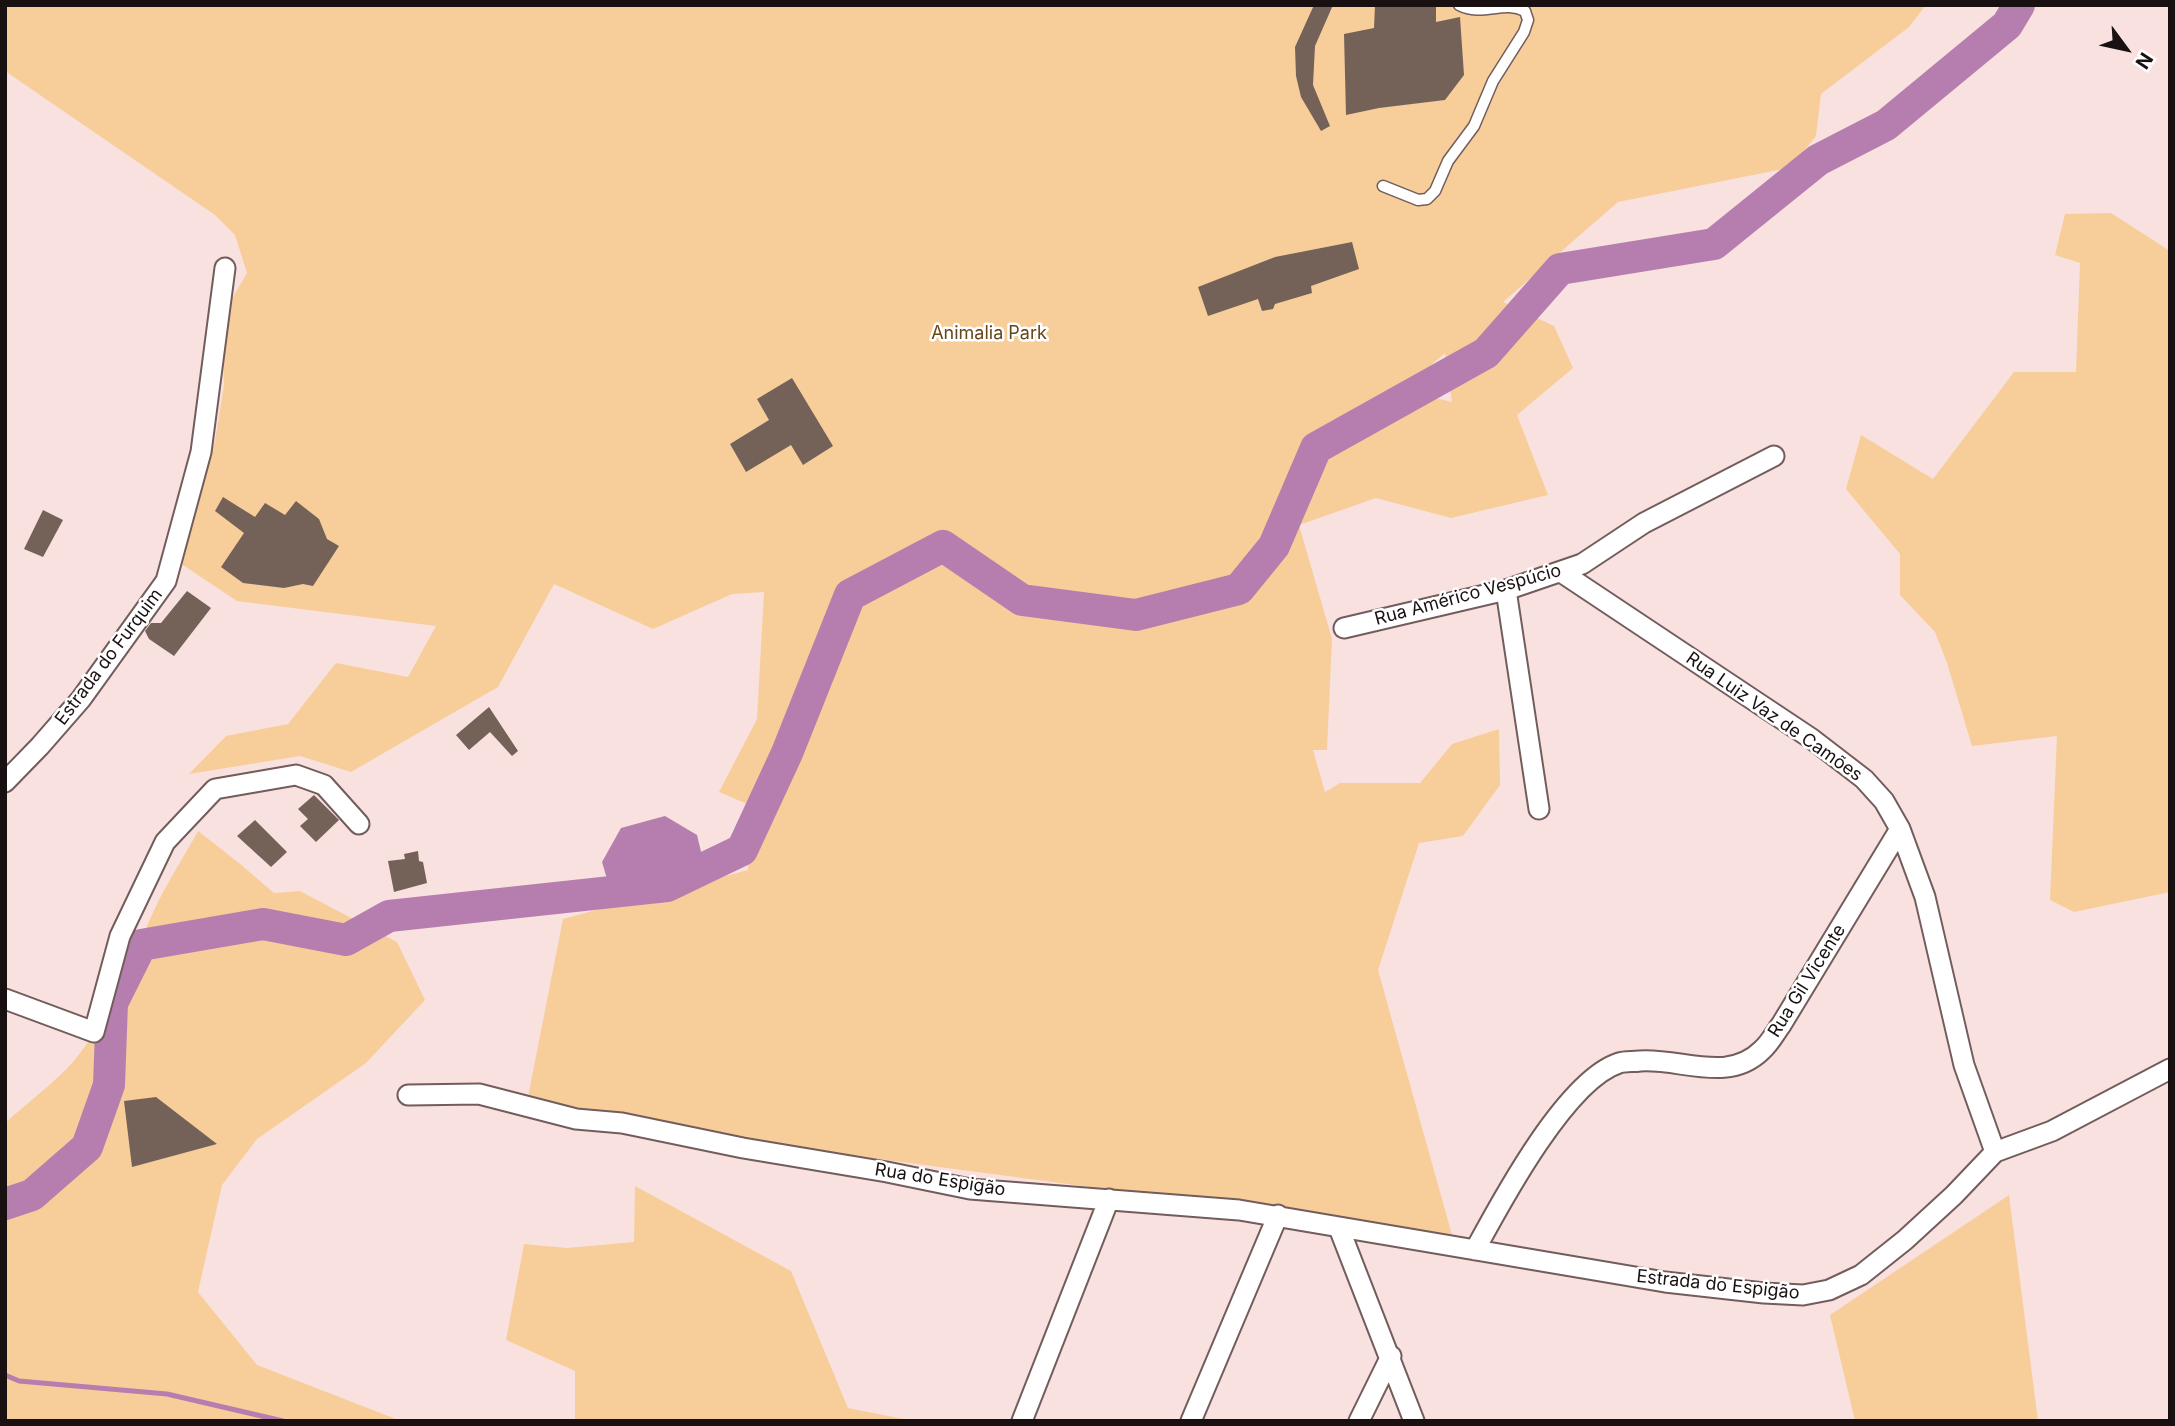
<!DOCTYPE html>
<html>
<head>
<meta charset="utf-8">
<style>
	body { margin:0 }
	#map { position:relative; width:2175px; height:1426px; overflow:hidden; background:#f9e1df; font-family:Inter,sans-serif }
	canvas { display:block }
	.frame { position:absolute; inset:0; border:7px solid #191111; pointer-events:none }
	.north { position:absolute; left:2091px; top:14px; width:70px; height:70px; -webkit-text-stroke:5px #fff; paint-order:stroke; rotate:123deg; font-size:19px; font-weight:700; line-height:28px; text-align:center; color:#191111 }
	.north::after { content:''; display:block; margin:auto; width:24px; height:32px; background:#191111; clip-path:polygon(50% 0,100% 100%,50% 72%,0 100%) }
</style>
</head>
<body>
<div id="map">
<canvas width="2175" height="1426"></canvas>
<div class="frame"></div>
<div class="north">N</div>
</div>
<script>
const g = document.querySelector('canvas').getContext('2d');
g.lineJoin = 'round';
function fill(path, color) {
  g.fillStyle = color;
  g.fill(path, 'evenodd');
}
function stroke(path, color, width, dash) {
  g.strokeStyle = color;
  g.lineWidth = width;
  g.lineCap = dash ? 'butt' : 'round';
  g.setLineDash(dash || []);
  g.stroke(path);
}
function write(font, color, halo, rows, align = 'center') {
  g.font = font + ' Inter,sans-serif';
  g.lineWidth = 5;
  g.setLineDash([]);
  g.textBaseline = 'middle';
  g.strokeStyle = halo;
  g.fillStyle = color;
  for (const [text, x, y, turn = 0] of rows) {
    g.save();
    g.translate(x, y);
    g.rotate((+turn || 0) * Math.PI / 180);
    g.textAlign = isNaN(turn) ? turn : align;
    if (halo) g.strokeText(text, 0, 0);
    g.fillText(text, 0, 0);
    g.restore();
  }
}
const green = new Path2D(`
	M5 5H1926L1909 27 1821 94 1816 136 1800 156 1783 169 1618 202 1503 302 1554 326 1573 368 1517 415 1548 495 1451 518 1376 498 1299 525 1332 639 1327 750H1313L1325 792 1340 783H1420L1452 744 1499 729 1500 785 1463 836 1419 843 1378 970 1452 1235 525 1112 563 919 600 909 611 895 648 897 748 870 752 806 719 792 757 719 764 592 732 594 653 629 554 584 498 687 351 772 300 756 189 774 226 736 288 724 336 663 408 677 436 626 237 601 174 559 215 441 224 385 222 316 247 273 235 235 215 215 5 71ZM1445 353 1452 402 1403 390V389Z
	M2111 213 2170 251V892L2074 912 2050 900 2057 736 1972 746 1947 663 1935 632 1900 595V554L1846 489 1861 435 1933 479 2014 372H2076L2080 263 2055 255 2065 214Z
	M198 831 239 863 274 893 300 891 397 942 425 1000 366 1063 257 1139 222 1185 198 1292 257 1365 401 1421H5V1123C27 1103 53 1084 73 1062 113 1015 132 956 158 902 170 878 185 855 198 831Z
	M635 1186 791 1271 848 1408 913 1421H575V1371L506 1340 524 1244 567 1248 634 1242Z
	M2009 1195 2038 1421H1855L1830 1315Z`);
const water = new Path2D(`
	M665 816 697 835 705 868 667 886 611 892 602 862 621 828Z`);
const stream = new Path2D(`
	M5 1375 19 1381 167 1394 283 1421`);
const river = new Path2D(`
	M5 1204 32 1195 87 1147 109 1085 112 1003 141 945 263 924 346 940 389 916 667 886 742 850 787 753 850 595 943 546 1022 600 1136 615 1239 589 1274 546 1316 448 1486 353 1560 269 1714 244 1818 160 1886 125 2007 25 2019 5`);
const building = new Path2D(`
	M1314 5H1333L1315 46 1313 85 1330 126 1321 131 1301 97 1296 76 1295 47Z
	M1375 5H1436V22L1460 17 1464 75 1445 100 1379 108 1346 115 1344 34 1374 28Z
	M1352 242 1359 269 1311 286 1312 293 1275 304 1273 309 1262 311 1258 299 1208 316 1198 287 1275 257Z
	M792 378 833 446 803 465 791 445 746 472 730 444 769 420 757 399Z
	M223 497 255 517 265 503 285 515 296 501 319 519 327 539 339 546 313 586 303 584 284 588 243 583 221 567 244 533 215 511Z
	M43 510 63 520 43 557 24 549Z
	M187 591 211 608 174 656 149 639 145 631 151 623H161Z
	M489 707 518 751 512 756 490 732 469 750 456 735Z
	M314 795 339 820 316 842 300 826 308 819 298 809Z
	M255 820 287 852 271 867 237 836Z
	M418 851 419 861 423 862 427 883 394 892 388 861 405 859 404 854Z
	M156 1097 217 1144 132 1167 124 1101Z`);
const lane = new Path2D(`
	M1383 186 1418 200 1427 199 1435 191 1448 161 1474 126 1493 81 1524 32 1528 20 1525 11C1503 0 1483 17 1459 5`);
const street = new Path2D(`
	M1561 572 1812 739 1864 779 1884 801 1900 829 1925 897 1964 1065 1995 1152
	M1506 590 1539 809
	M1344 628 1506 590 1582 564 1644 523 1774 456
	M5 782 40 746 81 699 166 581 201 452 225 268
	M5 999 94 1032 120 936 165 842 215 789 296 775 324 785 359 824
	M408 1095 479 1094 576 1119 622 1123 743 1148 887 1172 970 1189 1239 1210 1665 1282 1764 1293 1803 1295 1829 1290 1861 1275 1905 1240 1954 1195 1995 1152 2052 1131 2170 1069
	M1339 1228 1414 1421
	M1475 1250C1501 1202 1566 1080 1619 1063 1625 1061 1633 1062 1640 1061 1681 1058 1728 1084 1762 1050 1770 1043 1775 1033 1781 1025L1900 829
	M1022 1421 1109 1199
	M1191 1421 1278 1215
	M1359 1421 1391 1356`);
const parkNames = [
	["Animalia Park",989,334]
];
const streetNames = [
	["Rua Américo Vespúcio",1468,595,-15],
	["Estrada do Furquim",109,657,-53],
	["Rua Luiz Vaz de Camões",1774,717,35],
	["Rua Gil Vicente",1807,981,-58],
	["Rua do Espigão",940,1180,9],
	["Estrada do Espigão",1718,1285,6]
];
fill(green, '#f7ce9a');
fill(water, '#b57eae');
stroke(stream, '#b57eae', 5);
stroke(river, '#b57eae', 32);
fill(building, '#746259');
stroke(lane, '#725d5c', 13);
stroke(street, '#725d5c', 23);
stroke(lane, '#fff', 10);
stroke(street, '#fff', 19);
write('18px', '#674719', '#fff', parkNames);
write('18px', '#191111', '#fff', streetNames);
</script>
</body>
</html>
